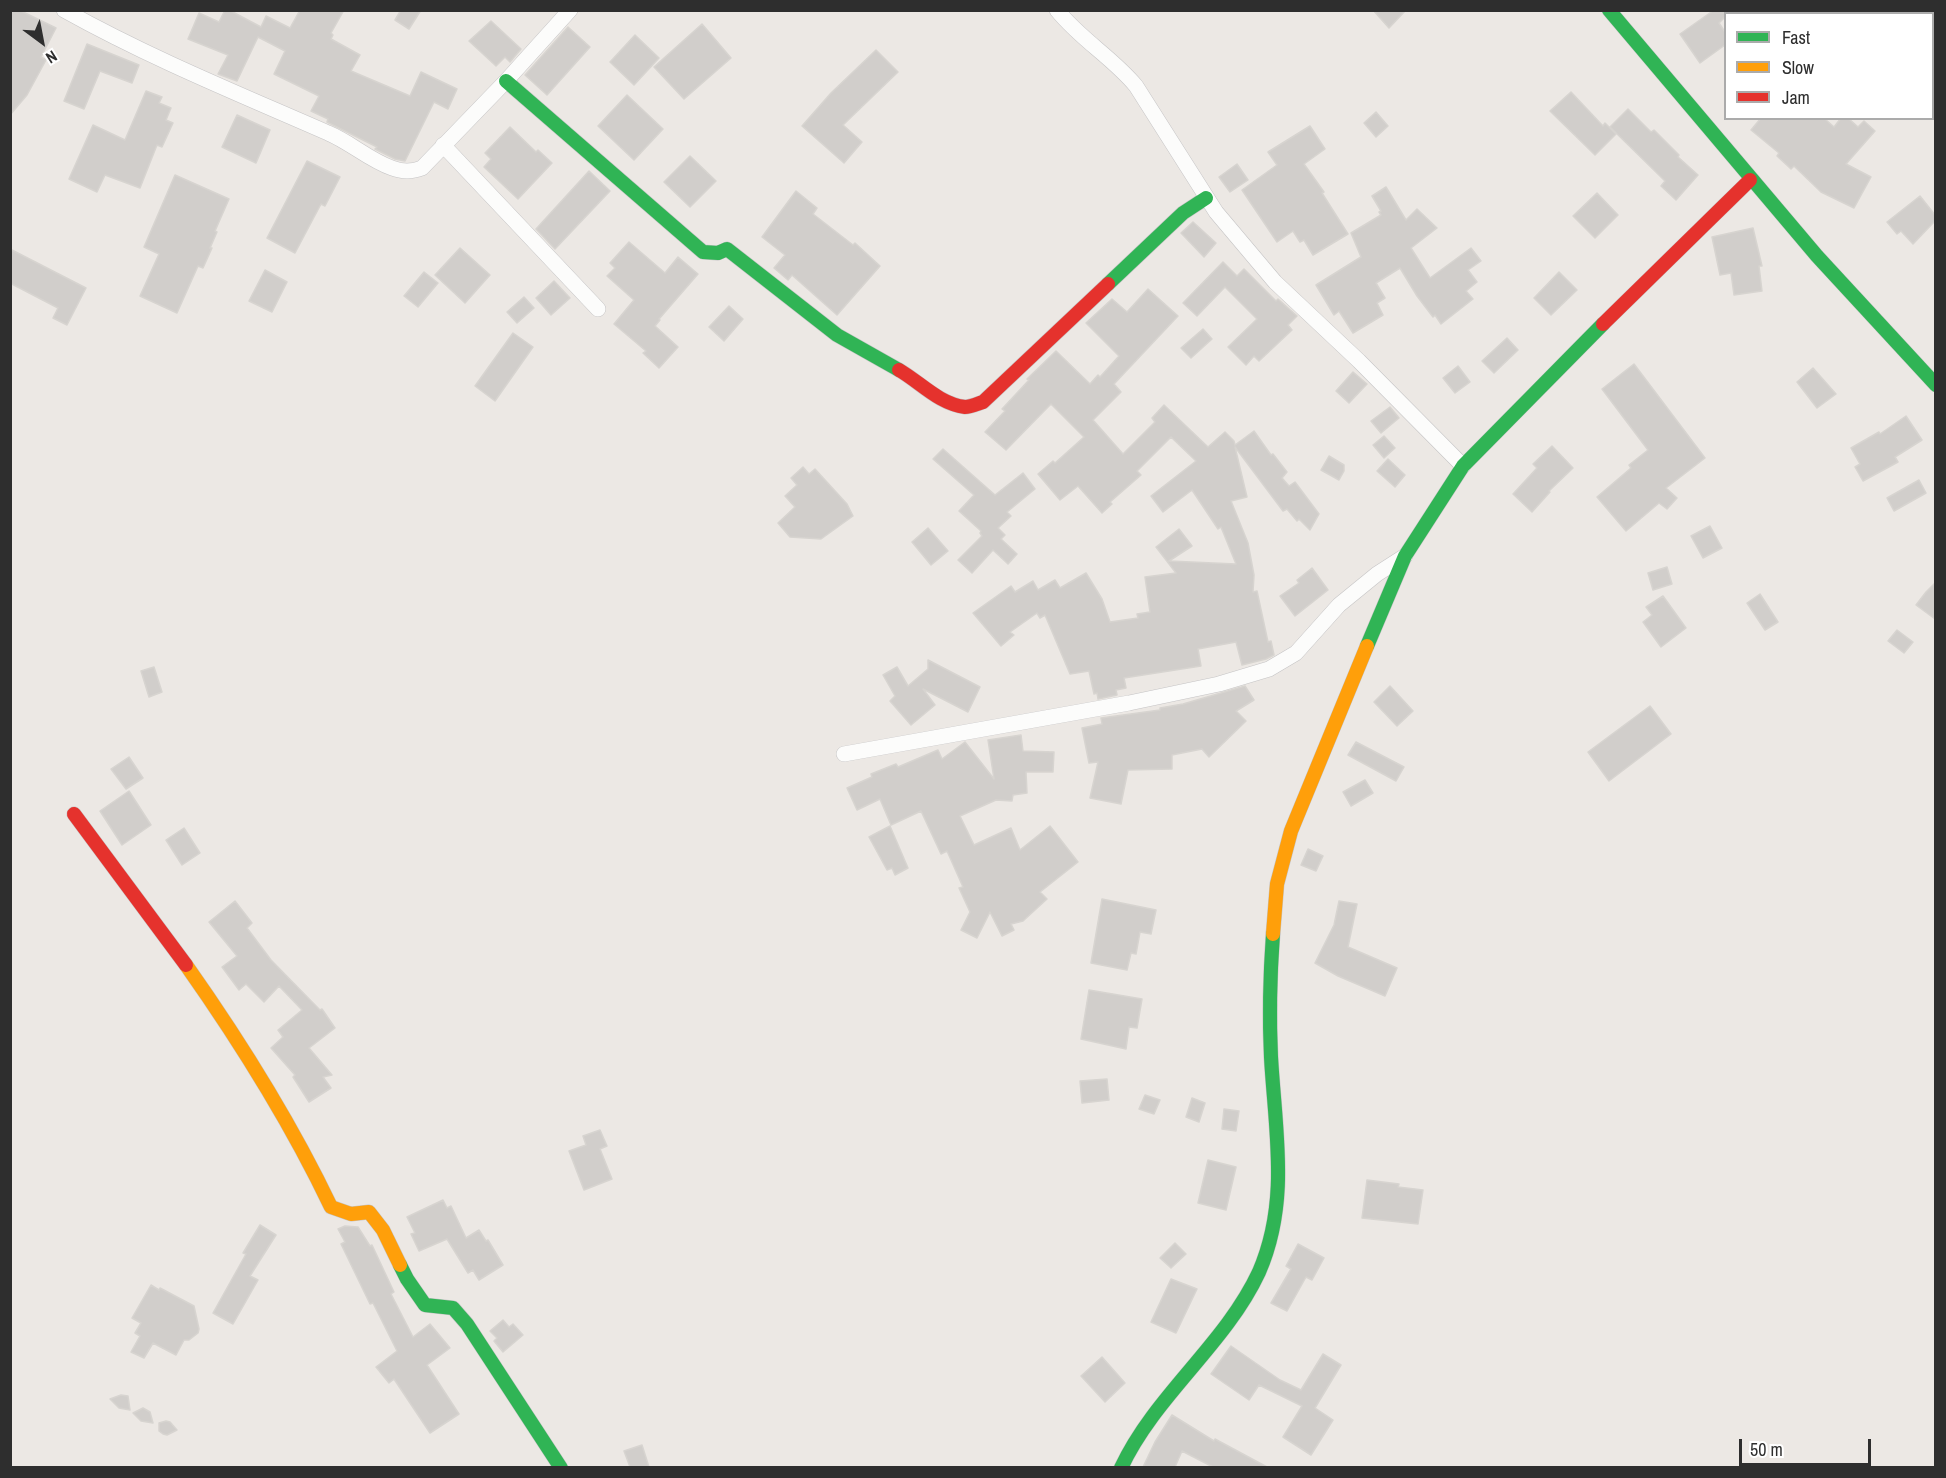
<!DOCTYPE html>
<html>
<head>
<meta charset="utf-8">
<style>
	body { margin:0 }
	#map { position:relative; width:1946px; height:1478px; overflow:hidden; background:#ece8e4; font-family:"Archivo Narrow",sans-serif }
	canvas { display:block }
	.frame { position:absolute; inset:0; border:12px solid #2e2e2e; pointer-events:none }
	.legend { position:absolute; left:1724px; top:12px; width:210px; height:108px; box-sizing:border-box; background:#fff; border:2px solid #ababab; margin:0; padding:8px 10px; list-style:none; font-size:18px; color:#2e2e2e }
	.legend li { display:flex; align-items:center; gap:12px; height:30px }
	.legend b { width:30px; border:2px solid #ababab }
	.north { position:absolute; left:12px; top:12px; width:60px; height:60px; -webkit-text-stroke:4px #fff; paint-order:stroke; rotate:148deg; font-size:16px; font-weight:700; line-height:24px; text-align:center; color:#2e2e2e }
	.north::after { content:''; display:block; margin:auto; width:21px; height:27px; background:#2e2e2e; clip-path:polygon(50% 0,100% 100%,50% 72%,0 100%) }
	.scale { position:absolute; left:1739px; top:1439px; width:132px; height:27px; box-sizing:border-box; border:3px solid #2e2e2e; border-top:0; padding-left:8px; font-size:18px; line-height:21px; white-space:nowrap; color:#2e2e2e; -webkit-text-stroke:4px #fff; paint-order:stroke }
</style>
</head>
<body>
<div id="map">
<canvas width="1946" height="1478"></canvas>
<div class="frame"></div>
<ul class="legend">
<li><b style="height:8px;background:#30b455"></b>Fast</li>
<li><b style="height:8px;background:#ff9f0a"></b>Slow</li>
<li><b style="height:8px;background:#e5322d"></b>Jam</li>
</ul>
<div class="north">N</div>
<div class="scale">50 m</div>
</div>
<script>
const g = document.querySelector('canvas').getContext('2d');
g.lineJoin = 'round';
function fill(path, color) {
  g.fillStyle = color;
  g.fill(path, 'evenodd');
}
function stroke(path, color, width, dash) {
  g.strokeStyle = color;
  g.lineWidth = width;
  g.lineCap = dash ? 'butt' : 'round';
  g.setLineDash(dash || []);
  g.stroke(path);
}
const building = new Path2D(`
	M13 10H19L56 28 41 57 46 60 27 95 10 115V16Z
	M225 10H229L261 27 266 16 290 28 300 10H344L331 33 333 35 331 39 360 55 351 71 410 96 421 72 457 89 448 109 434 102 405 161 395 159 375 149 377 147 327 122 328 119 311 111 319 96 274 74 285 51 258 37 237 81 218 74 228 55 188 39 199 13 219 22Z
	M401 10H421L409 29 395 20Z
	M1373 10H1406L1389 28Z
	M1714 10H1734L1730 14H1725V17L1719 23 1725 32V45L1700 63 1680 34Z
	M491 21 521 49 510 62 505 57 496 66 469 41Z
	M702 24 731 58 684 99 654 67Z
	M568 27 590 47 547 95 525 75Z
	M635 35 659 58 634 85 610 62Z
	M87 44 139 65 132 83 100 71 84 109 64 101Z
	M876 50 898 72 843 125 862 142 844 163 802 126 831 93Z
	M146 91 162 97 159 103 171 108 166 120 173 123 162 147 157 145 140 188 105 175 97 192 69 179 93 125 125 140Z
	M1571 92 1603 126 1605 123 1616 134 1595 155 1550 111Z
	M627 95 663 129 634 160 598 126Z
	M1628 109 1651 132 1654 130 1679 155 1678 157 1698 175 1676 200 1661 186 1665 181 1610 127Z
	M1376 112 1388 126 1376 137 1364 123Z
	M237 115 270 130 256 163 222 147Z
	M1761 118 1825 119 1834 127 1841 118H1848L1858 127 1864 121 1875 131 1846 164 1871 177 1854 208 1821 192 1794 166 1791 169 1777 156 1779 153 1751 130Z
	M1310 126 1325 149 1304 164 1324 192 1322 193 1348 234 1313 255 1304 240 1300 242 1293 231 1277 242 1242 190 1277 165 1268 152Z
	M510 127 536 152 538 150 552 163 518 199 484 167 491 159 485 153Z
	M690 156 716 181 690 207 664 182Z
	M307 161 340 177 325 206 321 204 295 253 267 238Z
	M1237 164 1248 180 1230 192 1219 177Z
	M589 171 610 191 555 249 536 229Z
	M175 175 229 199 215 231 217 232 210 248H212L203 268 198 266 177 313 140 296 159 254 144 247Z
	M1386 187 1406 220 1417 209 1437 228 1411 248 1430 278 1471 248 1481 261 1468 270 1477 282 1466 291 1473 299 1441 324 1435 315 1433 317 1417 296 1400 268 1376 283 1385 298 1377 303 1383 315 1353 333 1339 311 1334 315 1316 285 1361 257 1351 233 1381 215 1379 212 1381 211 1372 196Z
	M796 191 817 208 813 214 853 245 855 243 880 266 837 315 792 275 788 280 774 268 785 255 762 237Z
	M1597 193 1618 215 1595 238 1573 216Z
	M1920 196 1935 215V221L1913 244 1901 231 1897 234 1887 222Z
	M1193 222 1216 243 1204 257 1181 233Z
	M1753 228 1762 266H1759L1762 291 1734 295 1731 273 1720 275 1712 237Z
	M629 242 665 273 678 257 698 274 659 319 660 320 655 326 678 347 659 368 643 353 646 351 614 324 634 300 607 276 615 268 610 263Z
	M460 248 490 275 465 303 435 275Z
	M10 249 86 288 67 325 53 318 58 308 10 283Z
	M1223 262 1237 276 1244 269 1276 301 1278 299 1297 316 1288 325 1292 330 1259 361 1254 356 1246 365 1228 347 1257 319 1225 287 1197 316 1183 303Z
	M265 270 287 282 272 312 249 301Z
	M424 272 438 283 418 307 404 296Z
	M1559 272 1577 290 1551 315 1534 298Z
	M554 281 570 298 551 315 536 298Z
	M1148 289 1178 316 1114 384 1121 392 1093 420 1123 454 1155 422 1152 418 1164 405 1208 447 1225 432 1234 441 1235 445 1254 431 1271 455 1273 454 1287 472 1282 478 1289 486 1295 482 1319 514 1310 530 1299 519 1297 521 1287 509 1283 511 1235 447 1247 497 1231 501 1248 543 1254 575 1253 592 1257 591 1268 642 1271 641 1274 655 1266 659 1242 665 1236 642 1198 649 1201 666 1124 678 1126 688 1116 690 1117 695 1098 699 1097 693 1094 694 1089 671 1070 674 1045 615 1040 618 1037 613 1010 632 1014 635 1001 646 973 613 1011 586 1015 592 1033 581 1038 590 1055 580 1060 588 1086 573 1102 599 1110 622 1138 618 1137 614 1150 612 1145 577 1176 573 1156 547 1179 529 1192 546 1169 561 1236 564 1221 527 1218 529 1192 490 1163 512 1151 496 1196 461 1171 437 1137 471 1141 475 1110 502 1112 504 1102 513 1078 486 1060 500 1038 474 1053 461 1055 463 1084 437 1051 404 1006 450 985 432 1005 411 1002 409 1029 380 1027 379 1056 351 1090 384 1098 375 1100 377 1119 356 1086 323 1112 299 1127 312Z
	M524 297 534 308 517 323 507 312Z
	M729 306 743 319 724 341 709 327Z
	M1203 329 1212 339 1191 358 1181 348Z
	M513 333 533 347 495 401 475 386Z
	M1507 338 1518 350 1494 373 1482 361Z
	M1634 364 1705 458 1666 488 1677 498 1667 509 1659 503 1626 531 1597 497 1631 468 1629 465 1648 450 1602 389Z
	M1458 366 1470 382 1455 393 1443 378Z
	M1813 368 1836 394 1817 408 1797 382Z
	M1353 372 1367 384 1349 403 1336 391Z
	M1390 407 1399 418 1381 433 1371 421Z
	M1906 416 1922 440 1895 457 1898 462 1863 481 1855 467 1860 464 1851 448 1879 432 1880 434Z
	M1384 436 1395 448 1384 458 1373 445Z
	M1552 446 1573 468 1549 491 1550 492 1532 512 1513 494 1537 468 1533 464Z
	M943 449 995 495 1023 473 1035 489 1007 512 1011 516 998 528 1005 535 1001 539 1017 554 1008 564 993 550 972 573 958 560 982 536 980 533 981 531 959 511 974 495 933 459Z
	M1329 456 1344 465V471L1339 480 1321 470Z
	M1388 459 1405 475 1395 487 1377 471Z
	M803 467 809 474 815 469 847 504 853 516 821 539 790 537 778 523 795 507 785 496 797 485 791 478Z
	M1919 480 1926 493 1894 511 1887 498Z
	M1710 526 1722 548 1703 558 1691 536Z
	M928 528 948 551 931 565 912 542Z
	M1667 567 1672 584 1653 590 1648 573Z
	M1312 568 1328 590 1295 616 1280 596 1299 583 1297 580Z
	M1935 583V619L1916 605 1926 592Z
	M1760 594 1778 622 1765 630 1747 603Z
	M1663 596 1686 628 1661 647 1643 622 1652 615 1646 607Z
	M1897 630 1913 642 1904 653 1888 641Z
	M928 660 980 687 968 712 923 689 935 705 911 725 890 701 895 696 883 675 897 667 908 686 928 669Z
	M154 667 162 692 149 697 141 671Z
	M1245 686 1254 700 1236 711 1246 721 1209 757 1202 749 1172 755V769L1128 770 1121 804 1090 798 1098 762 1089 763 1082 728 1102 724 1101 718 1160 710V708L1183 704Z
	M1390 686 1413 711 1397 726 1374 702Z
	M1650 706 1671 734 1609 781 1588 752Z
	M1021 735 1023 751 1054 752 1053 772H1026L1027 793 1013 795 1012 801 996 800 960 816 974 845 1011 828 1020 850 1050 826 1078 862 1040 892 1047 899 1023 921 1011 924 1014 930 1002 936 990 912 977 938 961 930 970 912 959 888 963 887 947 851 941 854 921 811 891 825 880 799 857 810 847 788 872 777 871 774 896 764 898 767 938 750 942 759 965 742 994 779 988 740Z
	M1356 742 1404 767 1396 781 1348 755Z
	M129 757 143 778 126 789 111 769Z
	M1365 780 1373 793 1351 806 1343 792Z
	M129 791 151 825 122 845 100 811Z
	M890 826 908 868 895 875 892 868 887 870 869 837Z
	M184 828 200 853 182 865 166 840Z
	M1308 849 1323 856 1316 871 1301 865Z
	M1102 899 1156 910 1151 934 1140 932 1136 954 1131 953 1127 970 1091 963Z
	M235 901 252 923 247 928 271 960 320 1010 322 1009 335 1028 309 1048 332 1075 323 1077 331 1088 309 1102 293 1077 295 1075 271 1048 283 1037 278 1030 302 1010 279 986 264 1002 246 984 239 990 222 967 237 956 209 922Z
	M1339 901 1357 904 1348 947 1397 968 1385 996 1338 976 1315 963 1334 925Z
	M1089 990 1142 999 1137 1028 1129 1027 1126 1049 1081 1039Z
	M1107 1079 1109 1100 1082 1103 1080 1081Z
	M1145 1095 1160 1100 1154 1114 1139 1109Z
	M1192 1098 1205 1103 1199 1122 1186 1117Z
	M1224 1109 1239 1111 1236 1131 1222 1129Z
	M600 1130 607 1146 600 1149 612 1179 584 1190 569 1151 586 1145 583 1136Z
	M1208 1160 1236 1167 1226 1210 1198 1203Z
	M1367 1180 1399 1184 1398 1187 1423 1190 1418 1224 1362 1218Z
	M443 1200 447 1208 451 1206 466 1238 479 1230 486 1241 488 1240 503 1265 479 1280 473 1270 468 1273 447 1239 419 1251 411 1234 415 1233 407 1217Z
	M260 1225 276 1235 250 1276 258 1280 233 1324 213 1313 246 1254 243 1253Z
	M345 1226 358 1227 370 1246 372 1245 394 1292 391 1294 413 1337 430 1324 450 1348 427 1365 459 1414 430 1433 394 1379 389 1383 376 1367 397 1351 373 1303 370 1304 341 1244 345 1242 338 1229Z
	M1175 1243 1186 1254 1171 1268 1160 1258Z
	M1298 1244 1324 1258 1312 1280 1306 1277 1287 1311 1271 1303 1291 1269 1286 1266Z
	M1171 1279 1197 1289 1176 1333 1151 1322Z
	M151 1285 159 1290 160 1288 194 1306 199 1329 198 1333 189 1340H184L176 1355 153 1343 144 1358 131 1352 140 1336 135 1333 141 1323 132 1318Z
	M503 1320 509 1327 513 1324 523 1335 503 1352 494 1341 497 1338 490 1331Z
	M1231 1346 1280 1380 1301 1390 1323 1354 1341 1365 1315 1408 1333 1420 1311 1455 1283 1437 1302 1406 1259 1385 1249 1400 1211 1374Z
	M1102 1357 1125 1383 1105 1402 1081 1376Z
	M121 1395 128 1396 130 1410 119 1408 110 1399Z
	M143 1408 150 1412 153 1423 141 1421 133 1413Z
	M1172 1415 1214 1441 1215 1439 1267 1467H1213L1182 1451 1175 1467H1143L1155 1442Z
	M166 1421 170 1422 177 1430 167 1435 163 1434 159 1431V1423Z
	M642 1445 649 1467H630L624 1451Z`);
const street = new Path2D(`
	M64 10C150 58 239 94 328 133 350 142 369 160 392 168 403 172 411 172 422 168L506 81 570 10
	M1057 10C1080 39 1113 58 1136 86L1216 212 1275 282 1359 361 1463 466
	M443 145 598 309
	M844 754 1129 703 1219 684 1269 669 1296 653 1339 605 1377 574 1405 556`);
const fast = new Path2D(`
	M1609 10 1817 256 1936 385
	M506 81 703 252 718 253 727 249 837 335 899 370
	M1108 284 1183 213 1206 198
	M1367 646 1405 556 1463 466 1603 324
	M400 1265 407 1279 425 1305 453 1308 467 1324 561 1468
	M1121 1468C1155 1395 1225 1345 1259 1272 1290 1201 1275 1130 1271 1057 1269 1016 1270 975 1273 934`);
const slow = new Path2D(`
	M1273 934 1277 884 1291 831 1367 646
	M186 965C241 1043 290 1121 331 1207L351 1214 369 1212 383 1230 400 1265`);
const jam = new Path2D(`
	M1603 324 1750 180
	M899 370C920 382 939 404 965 407 970 407 977 404 983 402L1108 284
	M74 814 186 965`);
fill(building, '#d1cecb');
stroke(building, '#d7d4d0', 1.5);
stroke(street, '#c5c4c5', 16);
stroke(fast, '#c5c4c5', 15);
stroke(slow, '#c5c4c5', 15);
stroke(jam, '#c5c4c5', 15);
stroke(street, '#fcfcfb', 15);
stroke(fast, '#30b455', 14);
stroke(slow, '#ff9f0a', 14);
stroke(jam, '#e5322d', 14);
</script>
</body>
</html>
